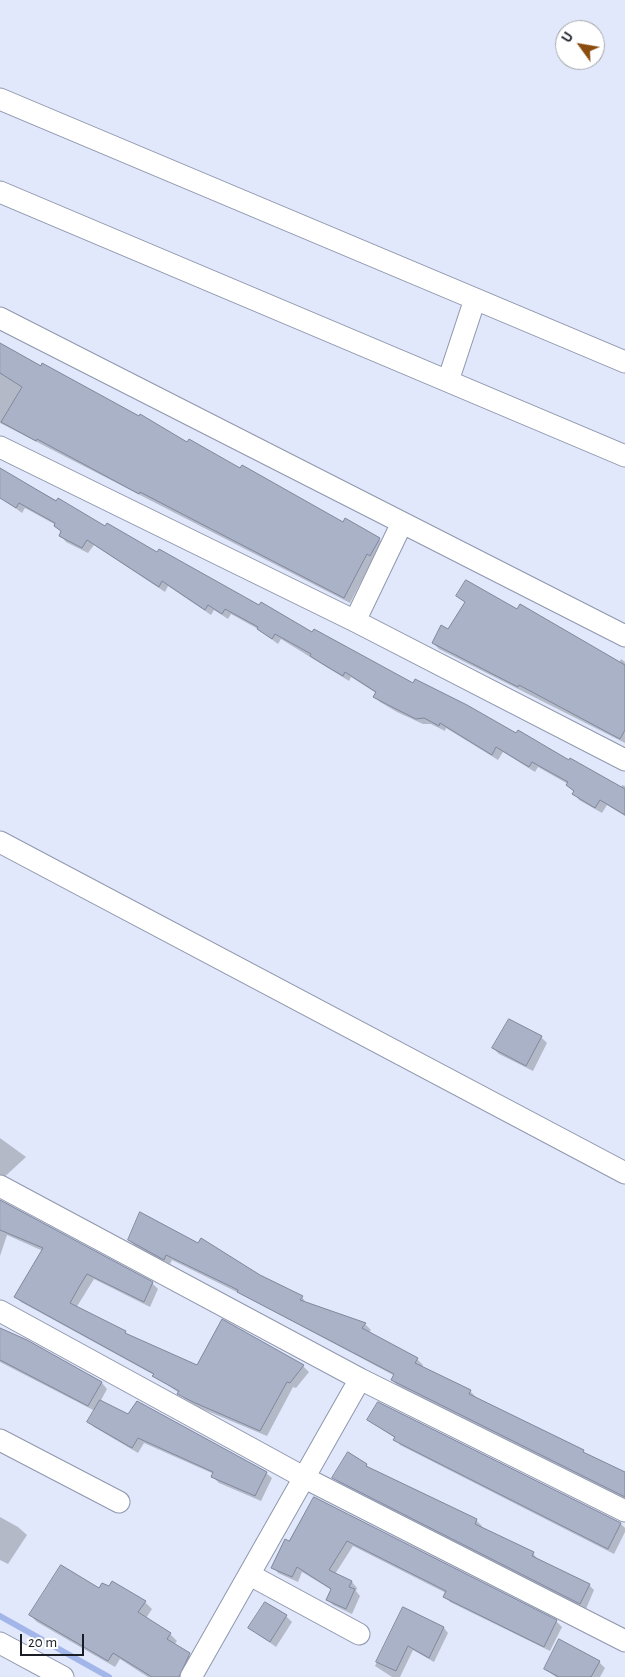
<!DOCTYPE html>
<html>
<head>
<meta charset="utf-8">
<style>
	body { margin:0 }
	#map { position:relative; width:625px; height:1677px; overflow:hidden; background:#e1e8fb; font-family:"Alegreya Sans",sans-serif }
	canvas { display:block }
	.north { position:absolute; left:555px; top:20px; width:50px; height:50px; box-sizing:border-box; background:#fff; border:1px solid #a3a5a8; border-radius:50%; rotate:302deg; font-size:14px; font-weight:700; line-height:20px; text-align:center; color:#1a1d25 }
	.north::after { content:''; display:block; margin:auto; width:18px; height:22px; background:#8b4d0f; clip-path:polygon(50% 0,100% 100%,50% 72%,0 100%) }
	.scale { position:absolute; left:20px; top:1634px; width:64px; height:22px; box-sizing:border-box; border:2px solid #1a1d25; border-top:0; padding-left:6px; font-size:15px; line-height:18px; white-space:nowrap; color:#1a1d25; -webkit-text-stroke:4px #fff; paint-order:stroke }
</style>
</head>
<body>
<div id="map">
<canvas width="625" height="1677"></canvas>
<div class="north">U</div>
<div class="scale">20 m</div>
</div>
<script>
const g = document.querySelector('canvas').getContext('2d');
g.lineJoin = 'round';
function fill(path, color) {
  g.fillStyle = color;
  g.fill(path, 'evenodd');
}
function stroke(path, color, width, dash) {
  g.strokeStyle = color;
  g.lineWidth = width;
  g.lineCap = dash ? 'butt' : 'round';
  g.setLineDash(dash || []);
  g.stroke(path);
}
const shadow = new Path2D(`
	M0 345 343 524 379 539 385 545 376 561 373 559 350 603 0 423Z
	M0 469 106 528 313 634 621 788 622 785 625 786V816L607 805 602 813 579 800 568 784 538 767 535 772 503 752 498 760 446 728 445 731 431 724H423L397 712 380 702 375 697 376 693 351 677 349 681 281 639 278 644 258 629 231 614 228 619 214 610 211 615 168 586 165 592 94 545 88 553 66 542 61 536 62 532 56 525 25 508 22 513 2 498 0 494Z
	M458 596 517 611 619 663 621 659 625 662V743L439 649 433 643 449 631 466 603Z
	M541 1037 547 1043 533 1071 499 1054 493 1048Z
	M0 1138 26 1157 0 1181Z
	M0 1200 152 1283 158 1289 150 1307 94 1279 76 1308 125 1332 130 1337 198 1366H303L309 1372 296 1388 293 1387 267 1436 200 1408 185 1399 179 1393 154 1375 21 1302 15 1296 43 1251 7 1235 0 1256Z
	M129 1240 259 1276 302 1297 307 1304 365 1324 371 1330 369 1333 417 1359 423 1365 422 1368 470 1391 476 1397 475 1399 625 1473V1499L398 1386 392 1380 395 1376 241 1294 172 1260 170 1264 135 1246Z
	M0 1329 26 1341 102 1383 107 1389 100 1402 266 1473 272 1478 261 1501 219 1483 213 1477 214 1474 144 1443 138 1453 94 1427 88 1421 95 1411 0 1362Z
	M378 1403 621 1524 625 1528V1532L614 1554 400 1445 395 1438 368 1420Z
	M366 1465 370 1469 476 1520 482 1526 481 1528 533 1553 538 1560 589 1585 594 1590 586 1609 340 1483 334 1478Z
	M314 1498 556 1621 562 1627 550 1651 450 1602 445 1596 446 1593 353 1546 335 1574 352 1582 357 1588 356 1591 360 1596 352 1614 333 1605 327 1599 332 1590 302 1572 298 1582 278 1573 273 1567 290 1542Z
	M0 1517 18 1527 27 1535 8 1564 0 1560Z
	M99 1590 145 1602 152 1609 146 1618 170 1634 177 1641 174 1645 197 1661 188 1677H148L120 1659 115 1667 37 1622 30 1615Z
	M404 1608 444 1628 448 1633 434 1662 413 1650 400 1677H392L375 1666Z
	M286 1616 292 1622 276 1647 250 1628Z
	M599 1662 605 1668 600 1677H556L545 1669Z`);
const stream = new Path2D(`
	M0 1616 109 1677`);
const building = new Path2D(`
	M0 343 41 366 42 363 139 416 140 414 187 442 189 439 240 468 242 465 343 522 345 518 380 538 370 556 367 554 344 598 140 492 139 494 37 439 36 441 1 422 22 387 0 373Z
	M0 468 56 501 58 498 105 526 107 523 157 552 159 549 259 605 261 602 312 632 314 629 413 683 415 679 467 705 516 733 518 730 569 760 570 758 625 789V815L600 800 595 808 572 794 574 791 566 785 568 782 532 762 529 767 496 747 492 755 440 723 439 726 424 718 416 719 390 706 373 697 376 692 345 672 343 676 326 666 310 656 311 654 275 634 272 639 257 629 258 627 225 609 222 614 208 605 205 610 162 581 159 587 87 540 82 548 59 536 61 531 54 526 55 523 19 503 16 508 0 498Z
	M466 580 517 609 520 604 625 665V730L620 739 519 685 518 687 432 643 441 625 448 629 465 602 456 596Z
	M509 1019 542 1036 526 1066 492 1048Z
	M0 1200 153 1282 144 1302 87 1274 79 1287 70 1303 126 1331 125 1333 197 1365 222 1319 304 1365 290 1383 287 1382 260 1431 193 1402 177 1394 179 1391 152 1376 154 1374 14 1297 43 1248 0 1230Z
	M140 1212 198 1243 201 1238 260 1275 303 1296 300 1300 366 1323 362 1328 418 1358 415 1363 471 1390 469 1394 584 1450 583 1452 625 1472V1497L391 1380 394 1374 237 1292 238 1290 166 1255 164 1260 128 1240Z
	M0 1328 27 1340 102 1382 88 1406 0 1360Z
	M100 1400 128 1414 137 1401 267 1472 255 1496 211 1477 213 1472 138 1438 132 1448 87 1422Z
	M378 1402 621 1523 608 1549 393 1440 395 1437 367 1420Z
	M348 1452 367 1464 366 1466 477 1519 475 1524 534 1552 532 1556 590 1584 580 1604 332 1478Z
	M314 1497 557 1620 544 1647 443 1597 446 1591 347 1541 329 1570 352 1581 349 1587 355 1589 346 1609 326 1600 331 1589 297 1567 292 1577 271 1568 285 1539 289 1541Z
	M61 1565 99 1588 102 1583 109 1586 112 1581 146 1601 138 1612 171 1633 167 1639 190 1653 179 1677H152L113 1653 108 1661 29 1615Z
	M265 1602 287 1615 270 1642 248 1628Z
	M403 1607 444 1627 429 1658 408 1646 396 1671 376 1662Z
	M559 1639 600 1661 591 1677H559L544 1669Z`);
const street = new Path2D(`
	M0 99 625 362
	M0 192 625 456
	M0 318 625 636
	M448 381 475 299
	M0 447 355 621 625 760
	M355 621 402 523
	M0 842 625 1173
	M0 1186 360 1379 625 1511
	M0 1311 305 1478 625 1641
	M0 1440 119 1502
	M250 1575 359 1634
	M0 1643 63 1677
	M191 1677 360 1379`);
fill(shadow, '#0003');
stroke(stream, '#a3b6e9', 6);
fill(building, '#aab2c8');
stroke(building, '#7f879c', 1);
stroke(street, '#8f97ac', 23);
stroke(street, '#fff', 21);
</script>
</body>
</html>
